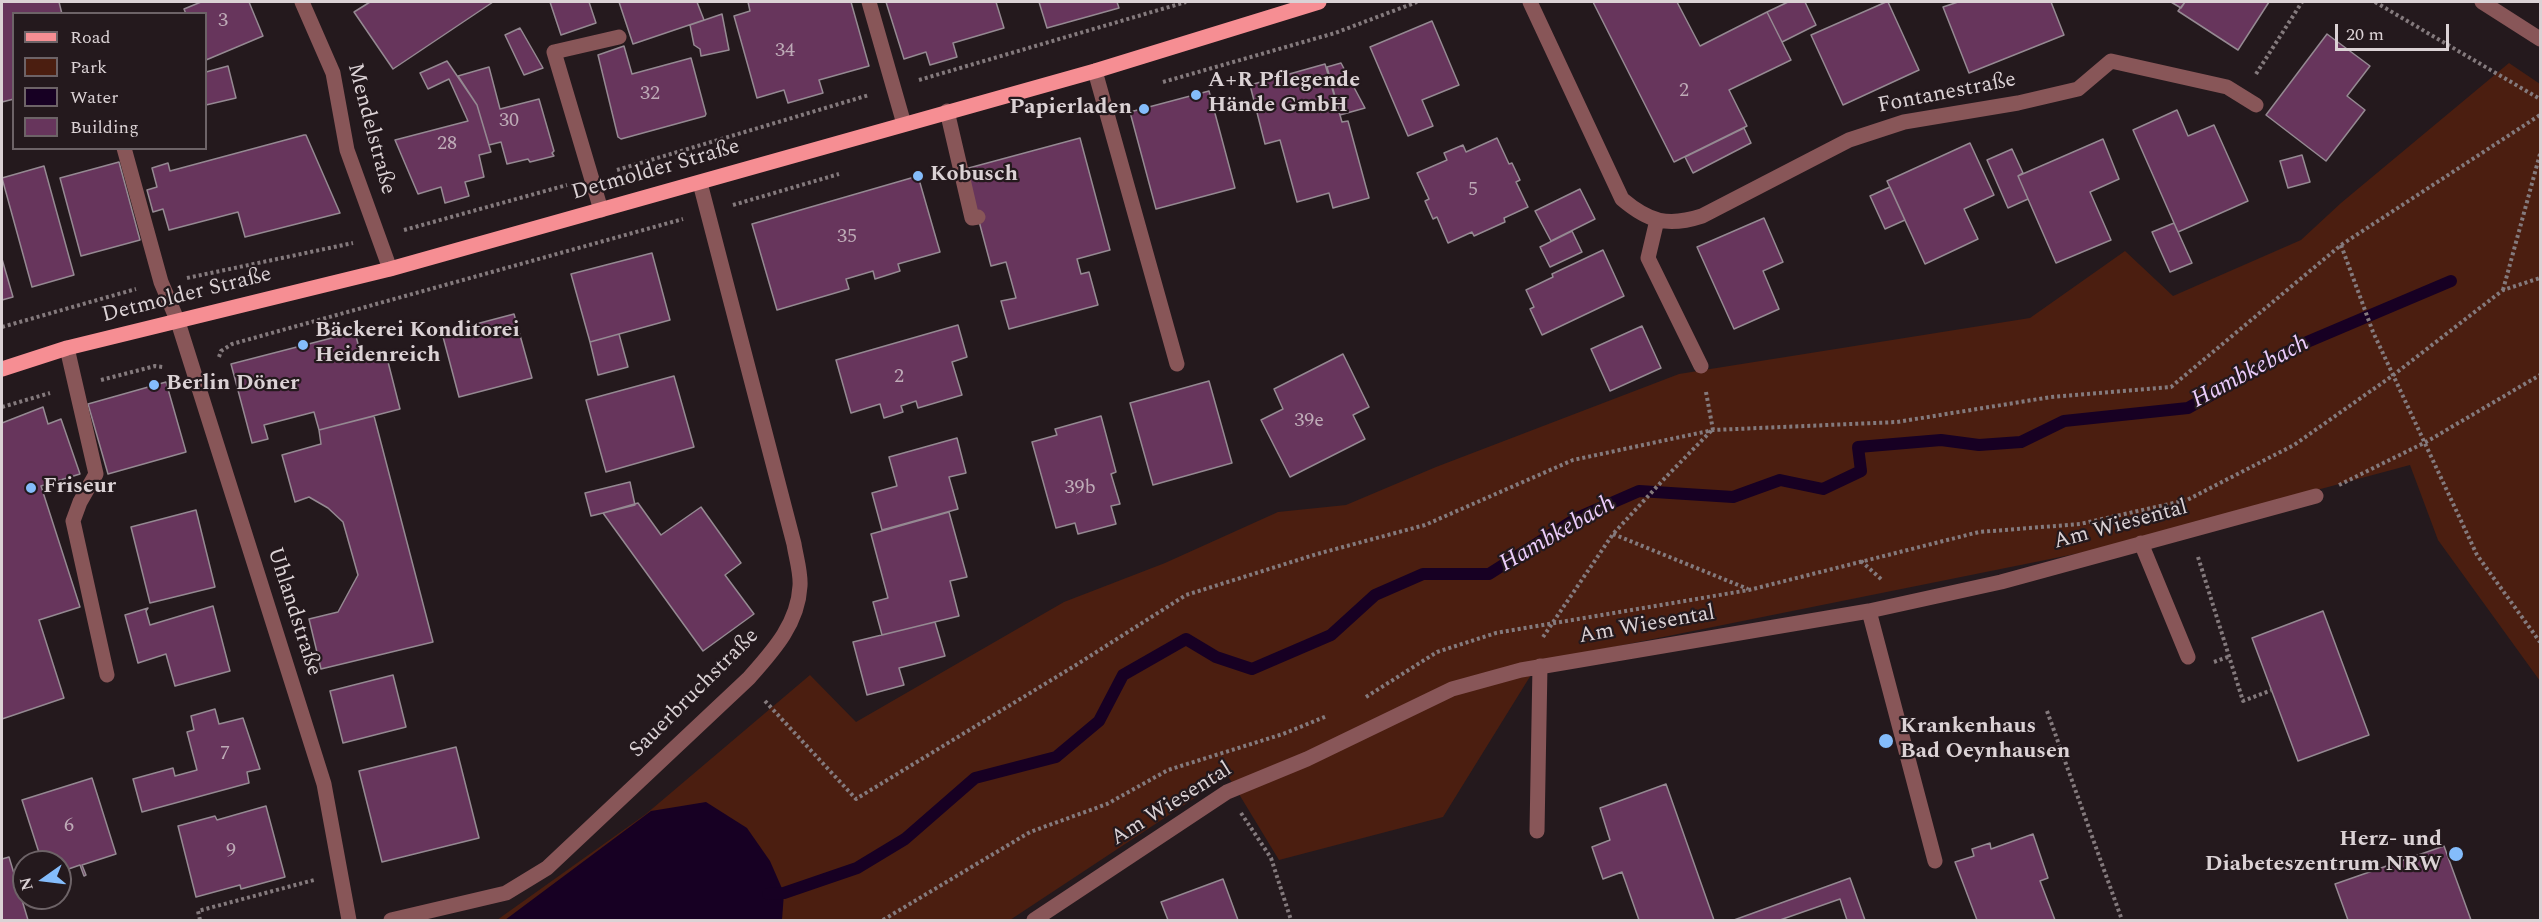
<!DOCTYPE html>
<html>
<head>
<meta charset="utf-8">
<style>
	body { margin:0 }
	#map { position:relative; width:2542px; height:922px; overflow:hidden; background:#24191d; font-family:Spectral,serif }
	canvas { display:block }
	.frame { position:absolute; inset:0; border:3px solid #dbd2d5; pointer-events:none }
	.legend { position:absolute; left:12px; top:12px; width:195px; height:138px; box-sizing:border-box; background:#24191d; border:2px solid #6d6367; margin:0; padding:8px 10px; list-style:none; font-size:18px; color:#dbd2d5 }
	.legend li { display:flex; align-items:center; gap:12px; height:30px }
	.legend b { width:30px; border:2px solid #6d6367 }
	.north { position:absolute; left:12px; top:850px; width:60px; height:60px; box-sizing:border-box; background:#24191d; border:2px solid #6d6367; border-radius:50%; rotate:256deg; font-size:16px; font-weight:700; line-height:24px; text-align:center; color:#dbd2d5 }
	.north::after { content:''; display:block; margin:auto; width:21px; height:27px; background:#84bcfb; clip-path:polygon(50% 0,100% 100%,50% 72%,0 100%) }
	.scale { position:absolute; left:2335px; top:24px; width:114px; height:27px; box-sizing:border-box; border:3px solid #dbd2d5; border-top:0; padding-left:8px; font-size:18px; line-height:21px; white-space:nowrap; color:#dbd2d5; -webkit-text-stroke:4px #24191d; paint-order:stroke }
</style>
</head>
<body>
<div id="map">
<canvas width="2542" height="922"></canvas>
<div class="frame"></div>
<ul class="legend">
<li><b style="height:8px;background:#f68e93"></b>Road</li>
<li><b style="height:16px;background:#4b1e10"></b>Park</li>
<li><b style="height:16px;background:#170023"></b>Water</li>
<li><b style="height:16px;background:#67355c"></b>Building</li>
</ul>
<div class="north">N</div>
<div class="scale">20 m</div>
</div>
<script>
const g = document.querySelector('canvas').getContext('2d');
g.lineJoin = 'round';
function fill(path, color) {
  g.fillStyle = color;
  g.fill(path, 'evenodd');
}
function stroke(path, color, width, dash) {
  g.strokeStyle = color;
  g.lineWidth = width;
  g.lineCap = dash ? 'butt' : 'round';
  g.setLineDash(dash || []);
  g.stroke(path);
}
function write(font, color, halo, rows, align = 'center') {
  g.font = font + ' Spectral,serif';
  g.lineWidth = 4.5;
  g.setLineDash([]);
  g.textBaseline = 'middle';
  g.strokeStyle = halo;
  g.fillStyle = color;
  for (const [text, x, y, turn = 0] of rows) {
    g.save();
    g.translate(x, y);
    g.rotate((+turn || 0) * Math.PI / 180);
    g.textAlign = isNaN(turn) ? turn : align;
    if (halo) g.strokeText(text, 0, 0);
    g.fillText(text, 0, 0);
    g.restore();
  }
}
const green = new Path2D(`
	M2509 63 2540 84V681L2438 540 2410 465 2090 551 1539 662 1443 817 1279 860 1228 776 1010 920H497L646 814 810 675 856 722 1064 602 1165 563 1278 512 1346 505 1436 467 1679 374 2030 318 2125 251 2173 296 2301 240 2341 203Z`);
const water = new Path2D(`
	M706 802 747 828 770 861 784 893 782 920H505L651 811Z`);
const stream = new Path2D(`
	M768 894 784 893 857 868 905 839 975 778 1056 757 1099 721 1123 675 1186 639 1216 657 1252 669 1331 635 1375 595 1423 574H1489L1577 518 1639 491 1733 497 1780 480 1823 489 1861 471 1858 447 1941 440 1979 445 2021 442 2064 421 2188 408 2300 345 2451 281`);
const building = new Path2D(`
	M2 2H59L62 14H14V99L2 102Z
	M201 2H249L263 36 206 60V14H186L184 9Z
	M370 2H493L393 69 354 12Z
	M550 2H589L596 23 561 35Z
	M619 2H697L704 20 633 44Z
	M748 2H851L869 66 819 80 823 93 788 103 784 90 757 98 734 16 750 11Z
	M886 2H996L1004 28 953 43 957 57 930 65 926 52 904 59Z
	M1039 2H1117L1119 8 1047 28Z
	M1593 2H1677L1700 46 1767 12 1791 60 1729 90 1747 126 1674 162Z
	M1788 2H1805L1816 25 1782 42 1767 12Z
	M1886 2H1888L1919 70 1843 105 1811 35Z
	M1958 2H2051L2064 35 1969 73 1943 7Z
	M2171 2H2185L2181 8Z
	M2185 2H2269L2238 50 2178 11Z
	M722 14 729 50 701 56 700 49 694 45 690 25Z
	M1432 21 1459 85 1422 100 1433 126 1408 136 1370 47Z
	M520 28 543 68 524 75 505 35Z
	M2327 34 2370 66 2347 96 2365 110 2326 161 2266 115Z
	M624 46 632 74 691 58 706 114 705 116 621 139 618 137 598 55Z
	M447 61 477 105 491 152 479 155 484 177 465 182 469 196 445 203 441 187 418 194 395 140 468 121 449 79 428 89 420 73Z
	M1341 63 1365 108 1340 115 1327 67Z
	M1325 64 1342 122 1348 121 1369 198 1333 208 1329 193 1297 202 1280 140 1265 144 1250 85Z
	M228 66 236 98 206 105V72Z
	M489 67 500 109 539 99 554 151 552 153 554 156 530 162 528 159 507 164 501 142 489 145 477 105 458 76Z
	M1209 91 1235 188 1156 209 1130 112Z
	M2177 110 2188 136 2214 125 2248 201 2178 232 2133 130Z
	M1744 128 1751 143 1693 173 1685 157Z
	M304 135H306L340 213 245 237 238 212 169 230 163 209 153 212 147 190 157 187 152 168 168 163 170 171Z
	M1080 138 1110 250 1077 259 1081 274 1089 272 1098 305 1009 329 1001 301 1016 298 1006 262 991 266 965 169Z
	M1497 138 1509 164 1512 163 1520 180 1516 182 1528 207 1504 218 1505 222 1474 236 1472 232 1448 243 1437 217 1433 219 1425 201 1429 199 1417 173 1447 160 1444 153 1463 145 1466 152Z
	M2103 139 2119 179 2090 192 2111 240 2056 263 2018 176Z
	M1970 143 1994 195 1964 209 1978 239 1925 264 1887 181Z
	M2012 149 2023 173 2018 176 2028 199 2008 208 1987 160Z
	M2302 155 2310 182 2288 188 2280 161Z
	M119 162 140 240 81 256 60 178Z
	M44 166 74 275 32 287 2 178Z
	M918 176 940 252 898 264 900 271 875 279 873 271 846 279 849 289 777 310 752 224Z
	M1890 187 1905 220 1885 229 1870 196Z
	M1580 189 1595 219 1551 241 1535 211Z
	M1764 218 1783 262 1763 271 1779 309 1734 329 1697 247Z
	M2174 223 2192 263 2170 272 2152 232Z
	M1572 231 1582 252 1550 267 1540 247Z
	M1603 250 1624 296 1542 335 1530 309 1534 307 1526 290 1553 277 1552 274Z
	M652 253 670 320 590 342 571 274Z
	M2 259 13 297 2 300Z
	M514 314 532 378 459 397 442 333Z
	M958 325 967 357 952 362 962 395 918 408 916 401 901 406 903 412 884 418 880 404 851 413 836 360Z
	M1642 326 1661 368 1610 391 1591 349Z
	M355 332 361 356 385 350 400 409 319 430 314 412 264 425 268 439 252 443 231 364Z
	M619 334 628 367 598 375 590 342Z
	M1343 354 1369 407 1353 415 1365 439 1290 477 1261 420 1283 409 1274 389Z
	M674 376 694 447 606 472 586 400Z
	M1209 381 1232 463 1153 485 1130 403Z
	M166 382 186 452 108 474 88 404Z
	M43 407 48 424 61 419 80 474 41 486 80 607 39 620 64 698 2 719V423Z
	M374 416 433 642 321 669 309 619 338 612 358 575 343 522 328 508 309 497 295 502 282 455 321 444 319 430Z
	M1101 416 1116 472 1111 474 1120 504 1111 506 1116 524 1078 534 1075 523 1056 528 1032 442 1057 435 1055 429Z
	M957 438 966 473 949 477 958 509 882 530 872 493 897 486 889 457Z
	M630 482 635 505 591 516 585 493Z
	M638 503 661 535 701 507 741 563 725 575 754 614 703 651 603 513Z
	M196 510 215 587 150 603 131 527Z
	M949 512 967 577 950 581 959 616 882 635 873 602 888 598 871 534Z
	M213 606 230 671 175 686 166 654 138 663 125 615 148 608 146 611 150 625Z
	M2323 611 2369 735 2298 761 2252 638Z
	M935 622 945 656 899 668 904 685 867 695 853 642Z
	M393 675 406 727 343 743 330 691Z
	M215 709 219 724 243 718 260 769 247 772 249 783 142 812 133 779 173 768 175 776 197 770 187 732 194 730 191 716Z
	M456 747 479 838 382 862 359 771Z
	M92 778 116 854 82 865 86 875 84 876 80 865 60 872V862H42L22 800Z
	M1666 784 1714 920H1639L1622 872 1603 879 1592 847 1610 840 1600 808Z
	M266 806 285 877 241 889 240 885 196 897 178 826 215 816 217 820Z
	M2033 834 2048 878 2040 881 2055 920H1977L1955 862 1974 856 1972 849 1990 843 1991 849Z
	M2444 846 2471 920H2348L2335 884Z
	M9 857 28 920H2V859Z
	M1850 878 1865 920H1847L1840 899 1780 920H1734Z
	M1223 879 1238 920H1168L1161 902Z`);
const path = new Path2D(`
	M2375 2 2540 99
	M2256 74 2302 2
	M919 80 1186 2
	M1163 82 1335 33 1417 2
	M617 170 869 95
	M733 205 839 174
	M404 230 567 185
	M2341 245 2373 332 2477 555 2540 642
	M187 278 353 243
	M2503 290 2540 154
	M2 327 136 289
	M219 357 221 351 232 344 683 219
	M101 380 155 366 163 367
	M1706 392 1713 430
	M2 407 50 393
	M2339 485 2426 442 2540 375
	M1613 534 1748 589
	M2198 557 2243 701 2272 690
	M1861 561 1882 580
	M1543 637 1613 534 1664 479 1712 430
	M2214 662 2228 657
	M1366 697 1437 652 1496 633 1749 590 1979 532 2080 524 2187 500 2294 445 2392 376 2503 290 2540 278
	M765 701 856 799 1076 665 1186 595 1317 554 1425 525 1573 460 1713 430 1897 422 2051 397 2171 387 2341 245 2540 115
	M2047 711 2122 920
	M1241 813 1271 858 1291 920
	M200 920 198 911 314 880
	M883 920 1030 832 1107 804 1168 770 1283 734 1327 716`);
const minor = new Path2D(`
	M302 2 333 73 347 150 390 269
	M869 2 904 124
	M1530 2 1622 199C1649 222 1668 227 1702 216L1849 140 1904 122 2018 103 2078 89 2111 61 2227 87 2256 105
	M2482 2 2540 39
	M1095 71 1177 364
	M947 111 972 218 978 217
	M124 148 161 282 178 322 324 784 349 920
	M601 210 554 52 619 37
	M1657 220 1648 258 1701 366
	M67 348 96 474 80 502 73 521 107 675
	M2141 543 2188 657
	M1869 611 1935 861
	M1537 831 1540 666
	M391 920 506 893 547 868 749 678C773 651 798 624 800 586 801 573 796 557 794 544L700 183
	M1034 920 1227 792 1307 759 1452 689 1521 670 1869 611 2001 582 2316 496`);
const major = new Path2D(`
	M2 369 67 348 390 269 1095 71 1319 2`);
const markers = [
	[1196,95,6,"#84bcfb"],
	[1144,109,6,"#84bcfb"],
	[918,176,6,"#84bcfb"],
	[303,345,6,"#84bcfb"],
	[154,385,6,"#84bcfb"],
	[31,488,6,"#84bcfb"],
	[1886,741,8,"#84bcfb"],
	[2456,854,8,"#84bcfb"]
];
const numberNames = [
	["3",223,22],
	["34",785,52],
	["2",1684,92],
	["32",650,95],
	["30",509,122],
	["28",447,145],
	["5",1473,191],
	["35",847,238],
	["2",899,378],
	["39e",1309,422],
	["39b",1080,489],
	["7",225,755],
	["6",69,827],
	["9",231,852]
];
const poiNames = [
	["A+R Pflegende",1208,82],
	["Hände GmbH",1208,107],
	["Papierladen",1132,109,"right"],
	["Kobusch",930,176],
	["Bäckerei Konditorei",315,332],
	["Heidenreich",315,357],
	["Berlin Döner",166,385],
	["Friseur",43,488],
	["Krankenhaus",1900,728],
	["Bad Oeynhausen",1900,753],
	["Herz- und",2442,841,"right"],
	["Diabeteszentrum NRW",2442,866,"right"]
];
const streetNames = [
	["Fontanestraße",1947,94,-11],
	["Mendelstraße",370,129,75],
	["Detmolder Straße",656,171,-16],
	["Detmolder Straße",187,296,-14],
	["Am Wiesental",2121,526,-15],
	["Uhlandstraße",293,612,72],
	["Am Wiesental",1647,626,-10],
	["Sauerbruchstraße",695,694,-45],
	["Am Wiesental",1172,805,-32]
];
const waterNames = [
	["Hambkebach",2251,373,-28],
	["Hambkebach",1558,535,-30]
];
fill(green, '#4b1e10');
fill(water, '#170023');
stroke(stream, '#170023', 12);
fill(building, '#67355c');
stroke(building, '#958992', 1.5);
stroke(path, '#847a7d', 4, [3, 3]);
stroke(minor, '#885658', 15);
stroke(major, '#f68e93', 15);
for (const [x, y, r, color] of markers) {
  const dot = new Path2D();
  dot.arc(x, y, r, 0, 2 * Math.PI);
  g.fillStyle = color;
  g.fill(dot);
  stroke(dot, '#24191d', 2);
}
write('20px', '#beabb7', null, numberNames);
write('bold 22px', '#dbd2d5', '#24191d', poiNames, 'left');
write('22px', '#dbd2d5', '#24191d', streetNames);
write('italic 24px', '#eccdfc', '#24191d', waterNames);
</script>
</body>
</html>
